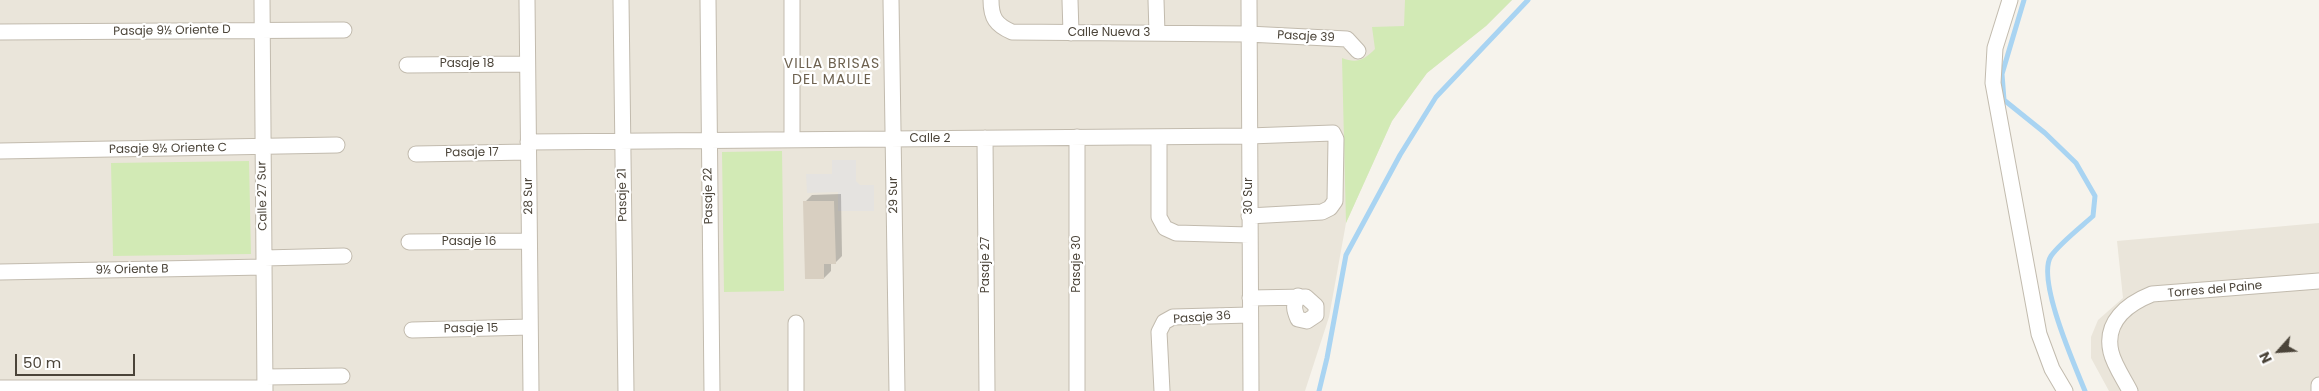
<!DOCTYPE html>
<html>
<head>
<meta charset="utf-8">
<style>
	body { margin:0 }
	#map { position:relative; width:2319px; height:391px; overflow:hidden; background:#f6f3ec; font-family:Poppins,sans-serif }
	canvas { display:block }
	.north { position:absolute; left:2254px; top:326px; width:50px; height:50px; -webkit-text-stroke:4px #fff; paint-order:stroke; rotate:244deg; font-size:14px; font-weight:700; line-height:20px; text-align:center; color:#4b4439 }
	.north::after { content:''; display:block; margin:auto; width:18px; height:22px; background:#4b4439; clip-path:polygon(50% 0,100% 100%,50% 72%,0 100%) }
	.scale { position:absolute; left:15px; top:354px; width:120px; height:22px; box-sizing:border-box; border:2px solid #4b4439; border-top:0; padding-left:6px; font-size:15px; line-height:18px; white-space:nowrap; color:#4b4439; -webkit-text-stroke:4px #fff; paint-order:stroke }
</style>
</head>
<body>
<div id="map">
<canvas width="2319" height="391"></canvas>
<div class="north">N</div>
<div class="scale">50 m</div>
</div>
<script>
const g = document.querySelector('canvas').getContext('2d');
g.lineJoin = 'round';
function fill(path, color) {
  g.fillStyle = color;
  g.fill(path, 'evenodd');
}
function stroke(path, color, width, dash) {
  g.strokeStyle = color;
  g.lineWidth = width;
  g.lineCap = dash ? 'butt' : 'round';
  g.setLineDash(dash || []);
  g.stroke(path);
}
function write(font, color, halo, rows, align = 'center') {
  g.font = font + ' Poppins,sans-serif';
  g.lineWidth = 4.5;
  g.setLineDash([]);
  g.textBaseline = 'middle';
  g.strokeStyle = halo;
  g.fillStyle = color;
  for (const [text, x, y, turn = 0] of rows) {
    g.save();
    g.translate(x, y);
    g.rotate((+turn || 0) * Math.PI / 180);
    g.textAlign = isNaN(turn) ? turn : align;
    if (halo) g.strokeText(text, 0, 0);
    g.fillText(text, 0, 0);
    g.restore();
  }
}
const residential = new Path2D(`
	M0 0H1512L1486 26 1427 73 1392 121 1346 223 1329 317 1305 391H0Z
	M2319 223V391H2109L2091 358V337L2098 320 2123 298 2117 241Z`);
const green = new Path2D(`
	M1405 0H1512L1486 26 1427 73 1392 121 1346 223 1342 58C1357 64 1364 60 1375 49L1372 27 1404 26Z
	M782 151 784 291 724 292 722 152Z
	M249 161 251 254 113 256 111 163Z`);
const parking = new Path2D(`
	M832 160H856V181L860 185H874V211H838V192L807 193 806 174H832Z`);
const shadow = new Path2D(`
	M841 194 842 256 835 263H831V271L824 278 805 202 812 195Z`);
const stream = new Path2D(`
	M2024 0 2002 74 2004 100 2045 133 2076 163 2095 196 2093 216C2082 226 2059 244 2051 256 2036 279 2075 366 2085 391
	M1319 391 1327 358 1346 255 1400 155 1436 97 1528 0`);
const building = new Path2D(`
	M803 201H834L836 264H824V279H805Z`);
const minor = new Path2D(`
	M262 0 265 391
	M527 0 531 391
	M621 0 626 391
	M708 0 712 391
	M792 0V140
	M891 0 897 391
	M991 0C991 18 996 25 1012 32L1248 34 1347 39 1358 51
	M1070 0 1071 33
	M1156 0 1157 33
	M1249 0 1251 391
	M2010 0 1995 48 1993 83 2039 334 2052 369 2065 391
	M0 32 344 30
	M407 65 527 64
	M1077 137V391
	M1159 137V217L1165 228 1176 233 1249 235
	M985 138 987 391
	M528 142 1249 136 1333 133 1336 139 1335 201 1330 208 1322 212 1249 216
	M0 151 337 145
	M416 154 528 152
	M409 242 529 241
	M264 258 344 256
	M0 272 264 267
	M1250 298 1306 297 1316 306V315L1307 321 1298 319C1294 310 1293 305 1298 296
	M796 323V391
	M412 330 530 327
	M265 377 342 376
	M0 388H265
	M1162 391 1159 332 1164 322 1173 317 1250 315
	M2130 391C2124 379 2114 365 2111 352 2104 322 2127 304 2152 294L2319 281
	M2319 391V385`);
const streetNames = [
	["Pasaje 9½ Oriente D",172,31,-1],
	["Calle Nueva 3",1109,33],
	["Pasaje 39",1306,37,3],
	["Pasaje 18",467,64],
	["Calle 2",930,139],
	["Pasaje 9½ Oriente C",168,149,-1],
	["Pasaje 17",472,153,-1],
	["Pasaje 21",623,195,-91],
	["29 Sur",894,195,-91],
	["Calle 27 Sur",263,196,-91],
	["28 Sur",529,196,-91],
	["Pasaje 22",709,196,-91],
	["30 Sur",1249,196,-90],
	["Pasaje 16",469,242],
	["Pasaje 30",1077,264,-90],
	["Pasaje 27",986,265,-90],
	["9½ Oriente B",132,270,-1],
	["Torres del Paine",2215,290,-5],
	["Pasaje 36",1202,318,-4],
	["Pasaje 15",471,329,-1]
];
const neighbourhoodNames = [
	["VILLA BRISAS",832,64],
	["DEL MAULE",832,80]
];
fill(residential, '#eae5da');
fill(green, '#d2eab5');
fill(parking, '#e5e3e0');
fill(shadow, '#0003');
stroke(stream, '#a9d4f2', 5);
fill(building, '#d8cfc1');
stroke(minor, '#c2bbae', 17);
stroke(minor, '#fff', 15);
write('12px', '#4b4439', '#fff', streetNames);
g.letterSpacing = '1px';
write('14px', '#6e6250', '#fff', neighbourhoodNames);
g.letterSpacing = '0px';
</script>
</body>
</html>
